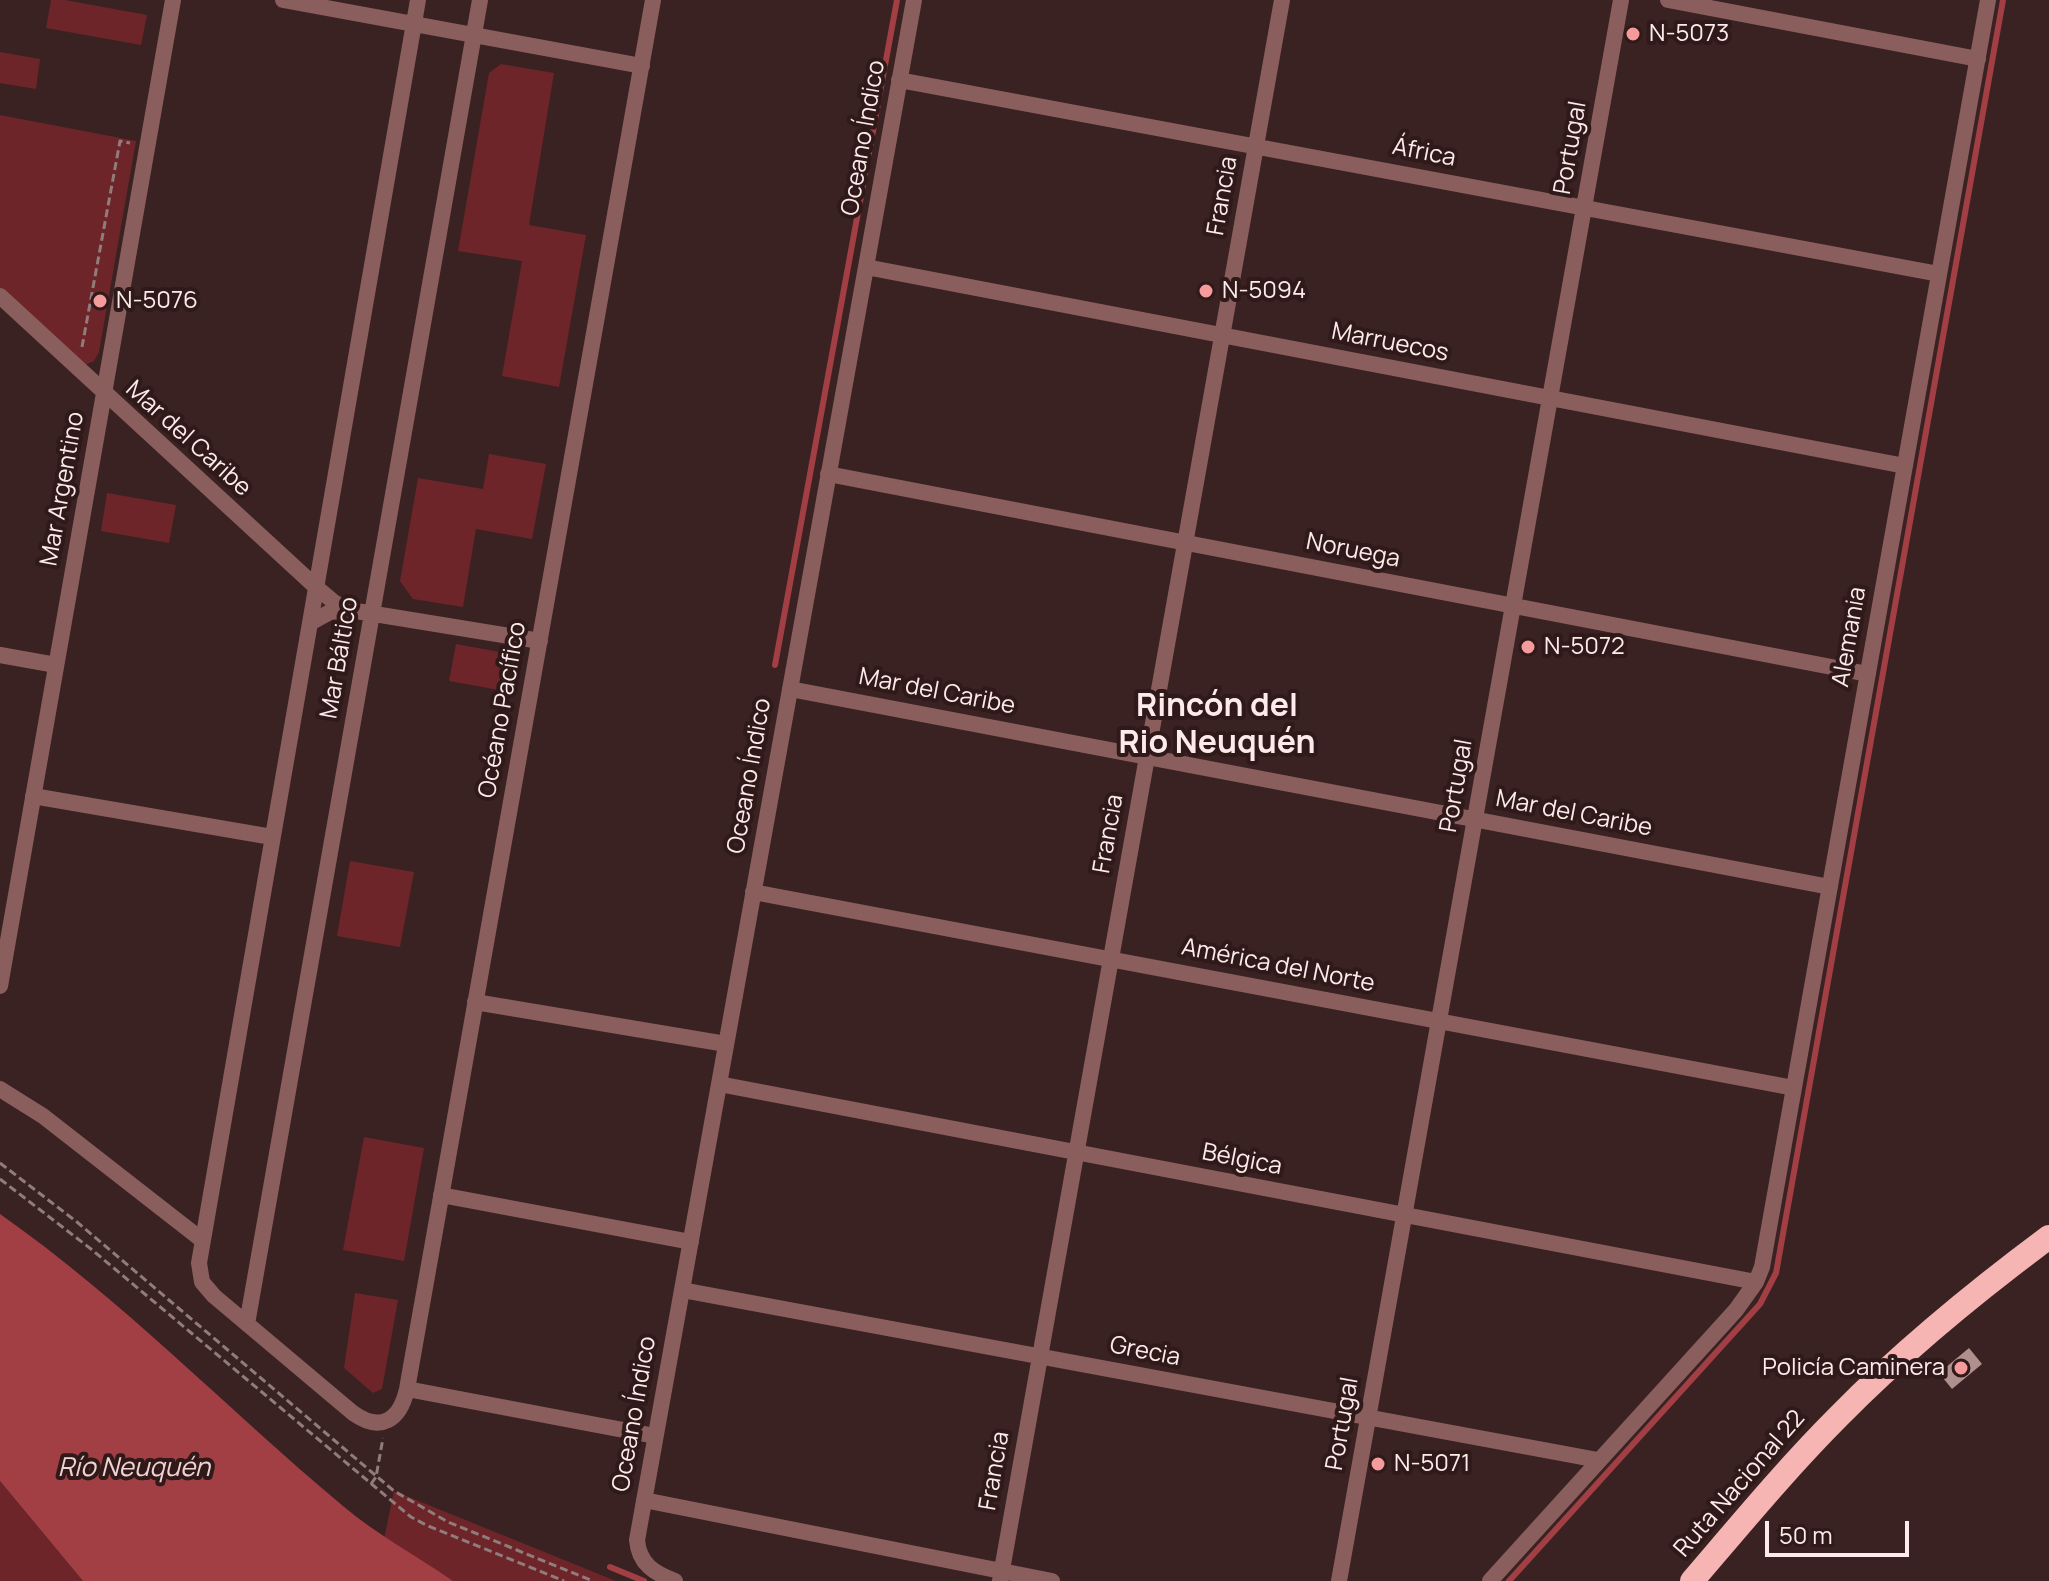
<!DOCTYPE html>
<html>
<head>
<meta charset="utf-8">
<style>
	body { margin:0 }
	#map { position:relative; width:2049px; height:1581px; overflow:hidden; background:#3a2222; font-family:Manrope,sans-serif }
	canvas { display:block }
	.scale { position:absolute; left:1765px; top:1521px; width:144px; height:36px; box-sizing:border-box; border:4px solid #fcebea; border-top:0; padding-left:10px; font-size:24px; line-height:28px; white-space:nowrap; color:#fcebea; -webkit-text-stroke:6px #301919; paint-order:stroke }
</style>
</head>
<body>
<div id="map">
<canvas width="2049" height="1581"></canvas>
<div class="scale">50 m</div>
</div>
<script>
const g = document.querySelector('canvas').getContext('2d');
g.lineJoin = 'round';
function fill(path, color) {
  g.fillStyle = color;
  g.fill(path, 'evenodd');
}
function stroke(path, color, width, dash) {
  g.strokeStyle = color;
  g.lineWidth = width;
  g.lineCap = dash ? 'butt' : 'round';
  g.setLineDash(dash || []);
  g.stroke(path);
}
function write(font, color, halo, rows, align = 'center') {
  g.font = font + ' Manrope,sans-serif';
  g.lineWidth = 8;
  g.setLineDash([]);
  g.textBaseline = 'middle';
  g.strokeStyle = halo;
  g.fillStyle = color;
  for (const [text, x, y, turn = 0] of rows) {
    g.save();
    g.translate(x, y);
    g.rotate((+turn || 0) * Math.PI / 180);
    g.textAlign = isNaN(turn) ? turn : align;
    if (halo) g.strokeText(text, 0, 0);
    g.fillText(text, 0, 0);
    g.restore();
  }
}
const green = new Path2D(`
	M51 0H65L147 15 141 45 46 28Z
	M0 52 40 59 36 89 0 83Z
	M501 64 554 73 529 225 586 235 559 387 502 376 522 261 458 251 489 73Z
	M0 115 136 141 99 352 94 361 85 365 0 288Z
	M489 454 546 464 532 539 476 529 463 607 413 599 400 581 418 478 483 489Z
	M107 493 176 505 169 543 101 531Z
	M456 644 500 652 510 665 505 691 449 681Z
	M350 861 414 872 400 947 337 936Z
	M364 1137 424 1148 404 1261 343 1250Z
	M355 1293 398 1300 382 1389 373 1393 344 1368Z
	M0 1481 83 1581H0Z
	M394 1491 616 1581H453L384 1539Z`);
const water = new Path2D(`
	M0 1214C123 1300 228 1410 343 1506 377 1535 416 1555 453 1581H83L0 1481Z`);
const stream = new Path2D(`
	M775 665 897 0
	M610 1567 644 1581
	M1509 1581 1760 1304 1776 1273 2003 0`);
const building = new Path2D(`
	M1969 1348 1982 1364 1952 1389 1939 1373Z`);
const path = new Path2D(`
	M82 347 120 141 130 143
	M0 1163 77 1222 394 1491 448 1522 593 1581
	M0 1179 91 1249 411 1517 426 1525 564 1581
	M371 1484 376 1477 383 1438`);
const street = new Path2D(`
	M283 0 642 66
	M418 0 199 1263 202 1282 214 1296 353 1413C381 1433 400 1420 407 1389L653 0
	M1668 0 1978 59
	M899 80 1939 274
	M866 267 1905 466
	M0 296 316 587 335 603 350 610
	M828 474 1868 674
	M310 623 330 612 350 610 540 641
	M0 655 56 665
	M790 689 1830 887
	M33 796 272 837
	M753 892 1794 1088
	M0 986 173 0
	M475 1002 726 1044
	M719 1084 1756 1282
	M0 1089 43 1116 202 1240
	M441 1195 691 1242
	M682 1290 1598 1460
	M247 1324 480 0
	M407 1389 655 1436
	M644 1500 1052 1581
	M675 1581C654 1573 639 1564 637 1540L914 0
	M1000 1581 1282 0
	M1339 1581 1621 0
	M1490 1581 1736 1310 1756 1282 1762 1267 1988 0`);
const highway = new Path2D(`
	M1692 1581C1740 1525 1787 1468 1839 1416 1904 1350 1975 1292 2049 1237`);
const markers = [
	[1633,34,8,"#f59b9b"],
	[1206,291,8,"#f59b9b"],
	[100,301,8,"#f59b9b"],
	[1528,647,8,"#f59b9b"],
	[1961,1368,8,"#f59b9b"],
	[1378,1464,8,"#f59b9b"]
];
const poiNames = [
	["N-5073",1649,34],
	["N-5094",1222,291],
	["N-5076",116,301],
	["N-5072",1544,647],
	["Policía Caminera",1945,1368,"right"],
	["N-5071",1394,1464]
];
const streetNames = [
	["Oceano Índico",864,138,-80],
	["Portugal",1571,148,-80],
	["África",1424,153,11],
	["Francia",1223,196,-80],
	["Marruecos",1390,343,11],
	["Mar del Caribe",188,439,42],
	["Mar Argentino",63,489,-80],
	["Noruega",1353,551,11],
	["Alemania",1850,637,-80],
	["Mar Báltico",340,658,-80],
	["Mar del Caribe",937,692,11],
	["Océano Pacífico",503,710,-80],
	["Oceano Índico",750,776,-80],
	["Portugal",1457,786,-80],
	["Mar del Caribe",1574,814,11],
	["Francia",1109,834,-80],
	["América del Norte",1278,966,11],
	["Bélgica",1242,1160,11],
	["Grecia",1145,1352,11],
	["Oceano Índico",635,1414,-80],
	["Portugal",1343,1424,-80],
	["Francia",995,1471,-80],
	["Ruta Nacional 22",1740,1484,-49]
];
const waterNames = [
	["Río Neuquén",134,1469]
];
const districtNames = [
	["Rincón del",1217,707],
	["Rio Neuquén",1217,744]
];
fill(green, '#6d2529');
fill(water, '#a13f44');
stroke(stream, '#a13f44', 6);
fill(building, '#af908f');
stroke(path, '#907c7b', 3, [8, 4]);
stroke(street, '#8b5e5e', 16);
stroke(highway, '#f6b4b3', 24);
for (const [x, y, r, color] of markers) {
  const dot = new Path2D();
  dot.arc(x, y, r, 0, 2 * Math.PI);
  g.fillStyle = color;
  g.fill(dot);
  stroke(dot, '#301919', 3);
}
write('24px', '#fcebea', '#301919', poiNames, 'left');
write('24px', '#fcebea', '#301919', streetNames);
write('italic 26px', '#f0d3d2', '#301919', waterNames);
write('bold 32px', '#fcebea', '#301919', districtNames);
</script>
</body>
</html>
